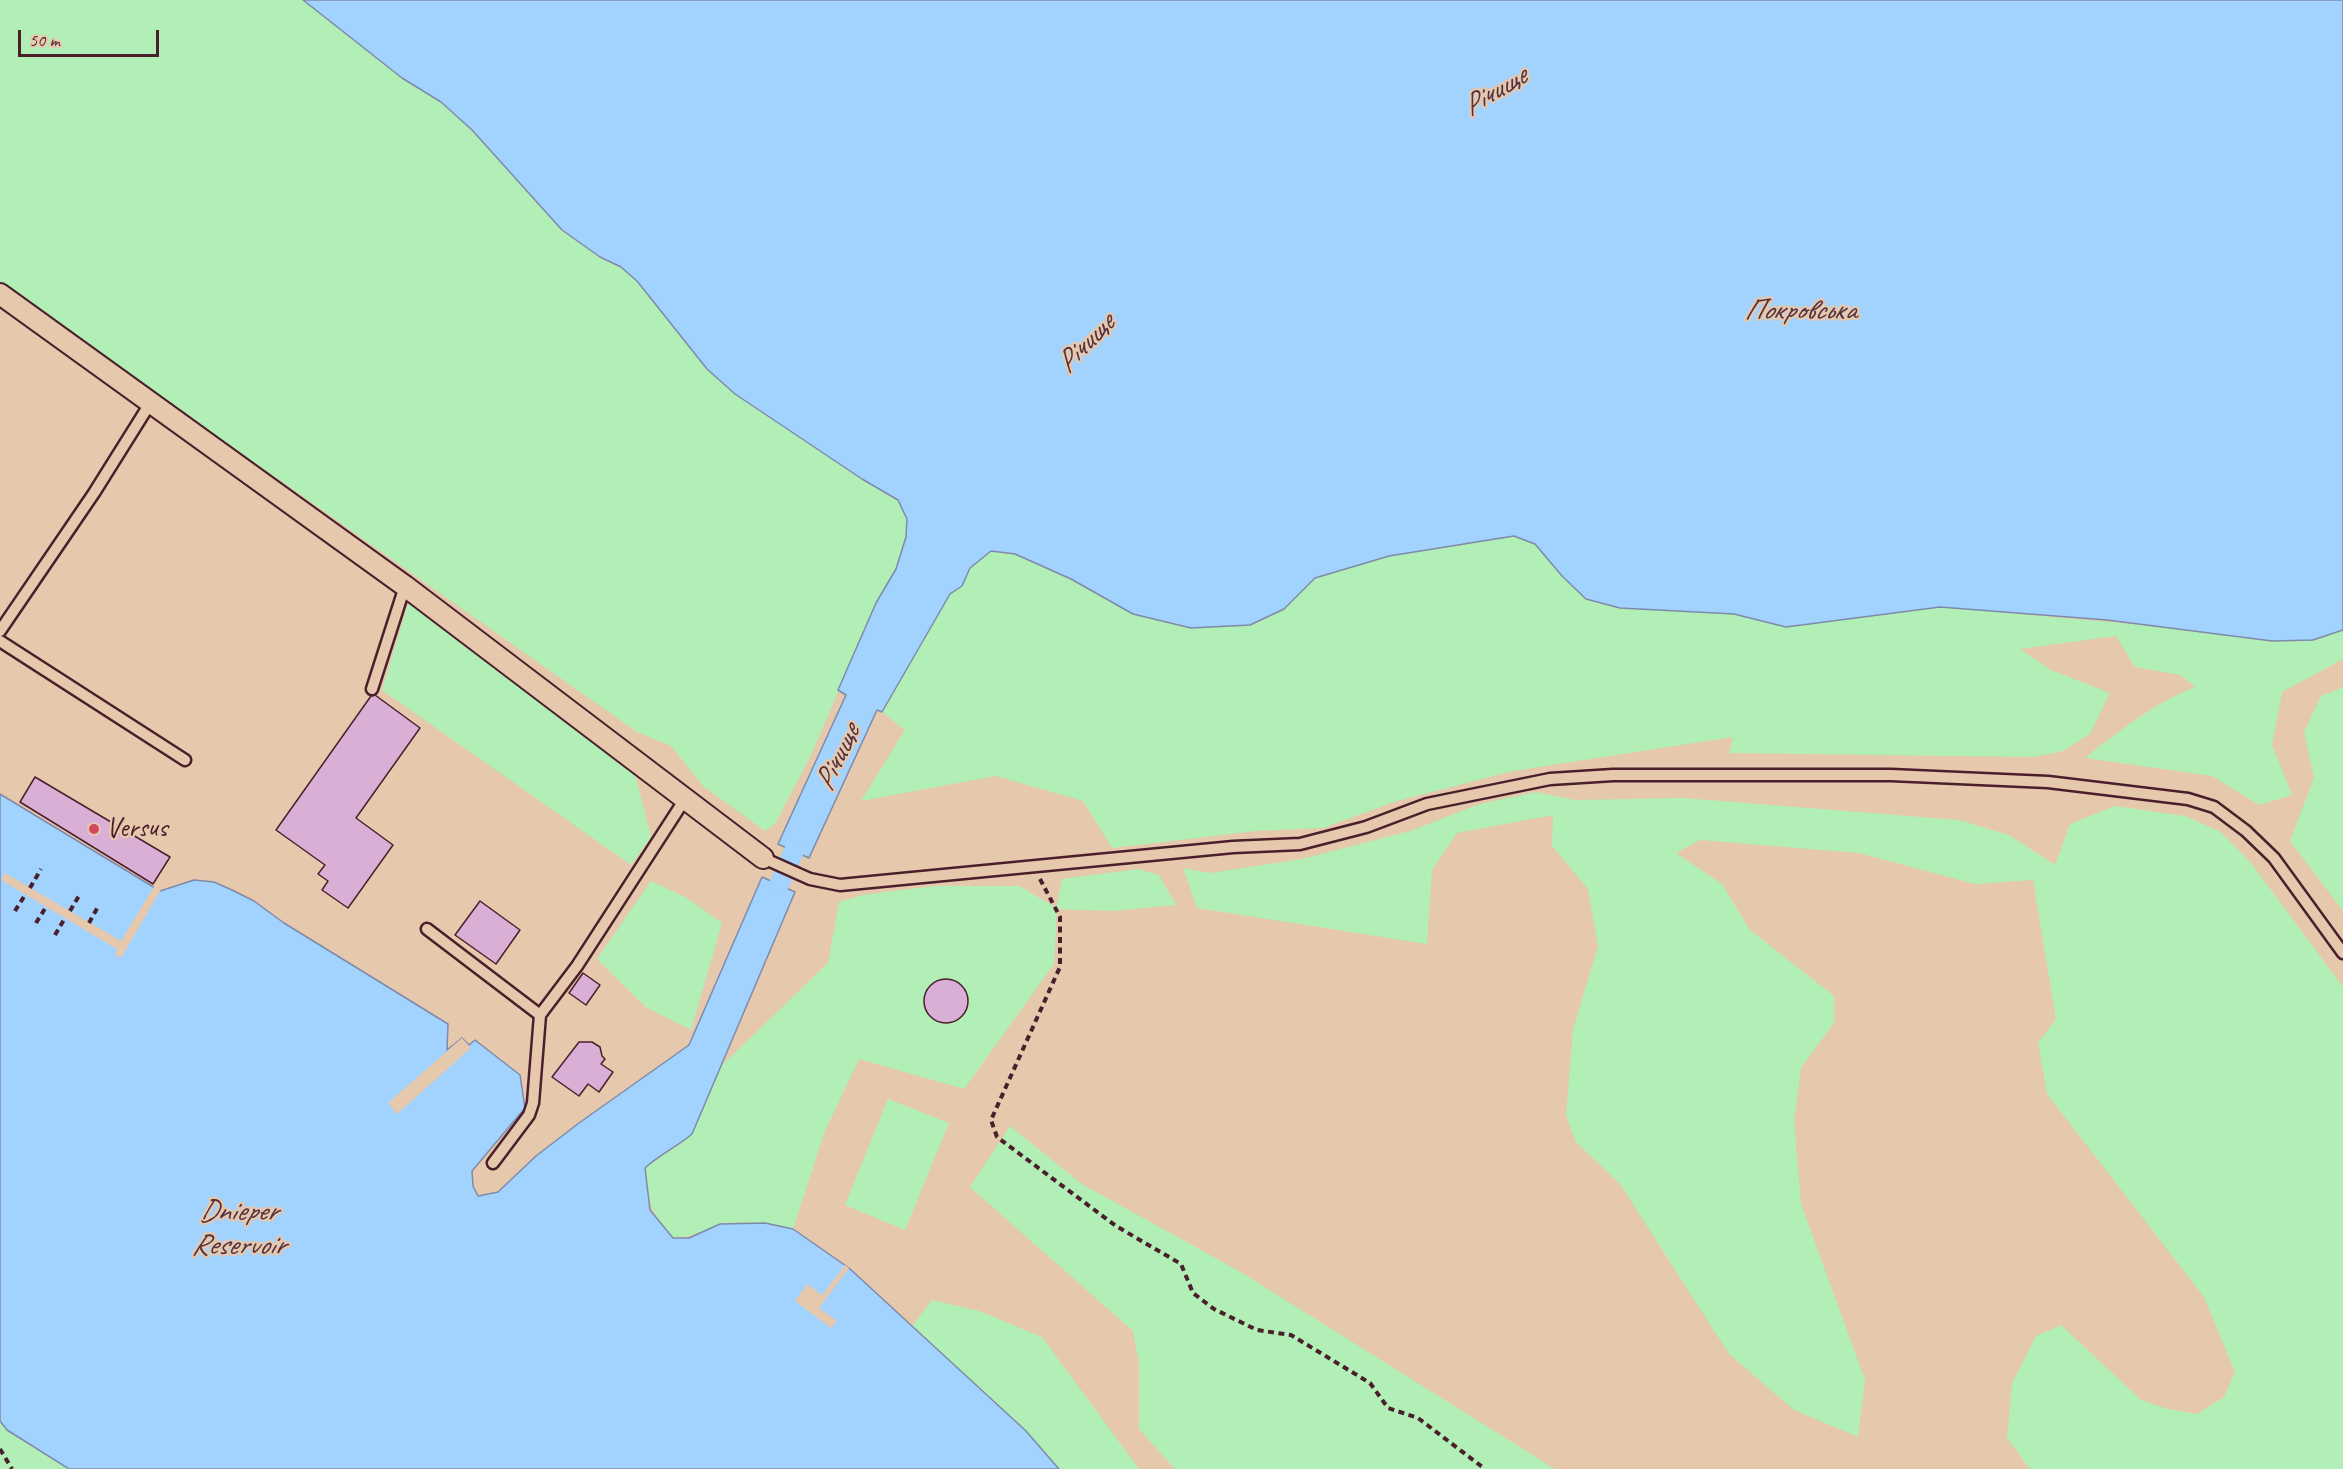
<!DOCTYPE html>
<html>
<head>
<meta charset="utf-8">
<style>
	body { margin:0 }
	#map { position:relative; width:2343px; height:1469px; overflow:hidden; background:#e6c8ad; font-family:Caveat,sans-serif }
	canvas { display:block }
	.scale { position:absolute; left:18px; top:30px; width:141px; height:27px; box-sizing:border-box; border:3px solid #4a1f2b; border-top:0; padding-left:8px; font-size:18px; line-height:21px; white-space:nowrap; color:#4a1f2b; -webkit-text-stroke:4px #e6c8ad; paint-order:stroke }
</style>
</head>
<body>
<div id="map">
<canvas width="2343" height="1469"></canvas>
<div class="scale">50 m</div>
</div>
<script>
const g = document.querySelector('canvas').getContext('2d');
g.lineJoin = 'round';
function fill(path, color) {
  g.fillStyle = color;
  g.fill(path, 'evenodd');
}
function stroke(path, color, width, dash) {
  g.strokeStyle = color;
  g.lineWidth = width;
  g.lineCap = dash ? 'butt' : 'round';
  g.setLineDash(dash || []);
  g.stroke(path);
}
function write(font, color, halo, rows, align = 'center') {
  g.font = font + ' Caveat,sans-serif';
  g.lineWidth = 4.5;
  g.setLineDash([]);
  g.textBaseline = 'middle';
  g.strokeStyle = halo;
  g.fillStyle = color;
  for (const [text, x, y, turn = 0] of rows) {
    g.save();
    g.translate(x, y);
    g.rotate((+turn || 0) * Math.PI / 180);
    g.textAlign = isNaN(turn) ? turn : align;
    if (halo) g.strokeText(text, 0, 0);
    g.fillText(text, 0, 0);
    g.restore();
  }
}
const green = new Path2D(`
	M0 0H303L402 78 441 102 472 130 542 209 600 257 621 267 637 281 707 369 735 394 862 479 898 500 907 519 906 537 896 570 876 603 812 753 775 824 765 831 703 786 671 746 637 732 0 283Z
	M1514 536 1535 544 1562 576 1586 599 1620 608 1734 614 1786 627 1940 607 2313 640 2343 630V659L2282 692 2272 745 2292 795 2259 805 2212 776 2085 758C2120 730 2153 704 2195 687L2181 675 2135 667 2116 636 2020 649 2051 670 2110 693 2090 734 2063 751 2034 757 1729 753 1733 737 1513 771 1397 801 1323 828 1256 831 1112 848 1083 801 996 776 861 801 905 730 882 712 950 594 962 586 970 568 991 551 1015 554 1071 579 1284 609 1315 578 1389 556Z
	M409 601 635 774 651 837 631 865 382 690Z
	M2343 687V911L2290 841 2314 778 2304 732 2321 696Z
	M1536 792 1575 800 1683 798 1959 820 2009 835 2055 865 2070 824 2115 806 2185 816 2221 832 2251 863 2343 987V1469H2030L2007 1438 2012 1383 2036 1336 2061 1325 2141 1400 2168 1409 2197 1414 2224 1397 2235 1372 2204 1297 2047 1094 2038 1043 2056 1019 2033 880 1975 884 1859 853 1700 840 1676 853 1722 884 1749 929 1834 996V1023L1801 1068 1794 1120 1801 1204 1865 1380 1858 1437 1794 1410 1729 1354 1620 1184 1576 1142 1566 1115 1573 1029 1598 946 1588 889 1552 846 1553 815 1457 833 1432 870 1427 944 1197 908 1183 868 1210 873 1302 859 1410 831 1480 804Z
	M1138 869 1159 875 1176 905 1114 911 1057 909 1054 964 964 1089 859 1059 825 1131 793 1229C772 1225 737 1219 718 1225 701 1231 691 1238 673 1238 649 1214 649 1200 645 1168L661 1152 678 1146 692 1134 720 1067 828 963 839 902 862 895 934 886H1020L1056 908 1062 879Z
	M651 881 687 898 722 923 691 1030 647 1008 597 959Z
	M888 1099 949 1123 905 1230 845 1205Z
	M1010 1126 1082 1184 1239 1271 1555 1469H1175L1139 1429V1363L1133 1331 970 1187Z
	M932 1300 979 1311 1042 1337 1139 1469H1059L1026 1431 912 1326Z
	M0 1422 7 1430 69 1469H0Z`);
const water = new Path2D(`
	M303 0H2343V630L2313 640 2272 641 2107 620 1940 607 1786 627 1734 614 1620 608 1586 599 1562 576 1535 544 1514 536 1389 556 1315 578 1284 609 1250 625 1191 628 1133 614 1071 579 1015 554 991 551 970 568 962 586 950 594 882 712 877 710 809 858 778 844 846 695 838 690 876 603 896 569 906 537 907 519 898 500 862 479 735 394 707 369 637 281 621 267 600 257 562 230 472 130 441 102 402 78Z
	M0 794 160 891 194 880 214 882 232 890 254 901 284 923 448 1024 447 1050 462 1038 469 1045 475 1040 520 1075 525 1108 472 1171 473 1186 478 1196 498 1192 536 1156 579 1123 689 1045 762 877 795 892 692 1134C677 1147 660 1154 645 1168L650 1210 673 1238H689L720 1224 765 1223 793 1229 849 1268 1026 1431 1059 1469H69L7 1430 0 1421Z`);
const pier = new Path2D(`
	M5 873 121 941 155 885 163 886 121 958 115 955 117 949 1 880Z
	M462 1038 471 1048 397 1114 388 1103Z
	M845 1265 849 1268 819 1308 837 1321 831 1328 795 1301 807 1284 822 1295Z`);
const canal = new Path2D(`
	M779 885 794 851`);
const building = new Path2D(`
	M375 695 420 728 356 818 393 845 348 908 322 890 328 881 318 874 325 865 276 830 371 696Z
	M35 777 170 857 153 884 20 802Z
	M480 901 520 930 496 964 455 935Z
	M583 973 600 985 586 1005 569 993Z
	M924 1001a22 22 0 1 1 44 0a22 22 0 1 1-44 0Z
	M579 1042H592L600 1047 602 1056 605 1059 601 1064 613 1072 599 1092 588 1084 579 1096 552 1077Z`);
const path = new Path2D(`
	M1040 879 1060 917V967L991 1120 997 1137 1116 1226 1181 1264 1193 1293 1214 1309 1257 1330 1291 1335 1370 1383 1388 1408 1418 1418 1485 1469
	M30 888 41 869
	M15 911 25 895
	M70 911 80 894
	M36 923 46 907
	M89 923 99 905
	M55 935 65 918
	M0 1449 12 1469`);
const lane = new Path2D(`
	M0 631 94 493 151 402
	M0 641 185 760
	M372 689 405 586
	M763 858 810 879 840 885 1233 847 1300 844 1366 827 1427 804 1550 779 1613 775H1891L2048 782 2188 799 2214 807 2246 831 2274 858 2343 953
	M427 929 540 1015 533 1103 529 1115 493 1163
	M540 1015 577 966 685 799`);
const street = new Path2D(`
	M0 294 405 586 763 858`);
const markers = [
	[94,829,6,"#d1495b"]
];
const poiNames = [
	["Versus",106,829]
];
const waterNames = [
	["Річище",1495,92,-31],
	["Покровська",1800,311],
	["Річище",1086,344,-46],
	["Річище",838,758,-65],
	["Dnieper",238,1212],
	["Reservoir",238,1246]
];
fill(green, '#b1efb6');
fill(water, '#a2d2fe');
stroke(water, '#7f8aaa', 1.5);
fill(pier, '#e6c8ad');
stroke(canal, '#a2d2fe', 20);
fill(building, '#d9afd6');
stroke(building, '#4a1f2b', 1.5);
stroke(lane, '#4a1f2b', 15);
stroke(street, '#4a1f2b', 24);
stroke(path, '#4a1f2b', 4, [6, 4.5]);
stroke(lane, '#e6c8ad', 10);
stroke(street, '#e6c8ad', 20);
for (const [x, y, r, color] of markers) {
  const dot = new Path2D();
  dot.arc(x, y, r, 0, 2 * Math.PI);
  g.fillStyle = color;
  g.fill(dot);
  stroke(dot, '#e6c8ad', 2);
}
write('28px', '#4a1f2b', '#e6c8ad', poiNames, 'left');
write('italic 30px', '#533140', '#e6c8ad', waterNames);
</script>
</body>
</html>
